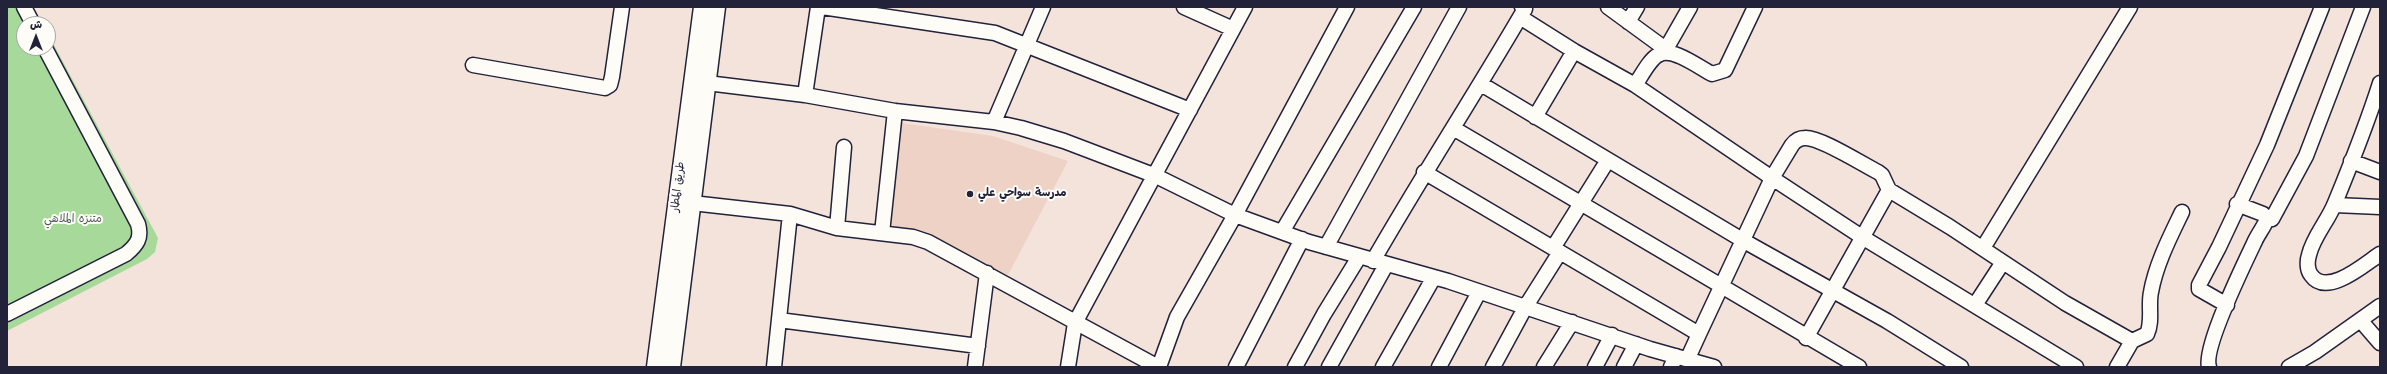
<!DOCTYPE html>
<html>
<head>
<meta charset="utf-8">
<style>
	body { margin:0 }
	#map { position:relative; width:2387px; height:374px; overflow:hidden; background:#f4e3da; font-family:Kalam,"Playpen Sans Arabic",sans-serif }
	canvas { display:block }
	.frame { position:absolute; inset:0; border:8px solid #22223b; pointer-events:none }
	.north { position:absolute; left:16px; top:16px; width:40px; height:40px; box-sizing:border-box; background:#fdfcf7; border:1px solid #a5a5ac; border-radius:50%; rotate:0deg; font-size:11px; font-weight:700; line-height:16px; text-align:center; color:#22223b }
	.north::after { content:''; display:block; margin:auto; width:14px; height:18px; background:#22223b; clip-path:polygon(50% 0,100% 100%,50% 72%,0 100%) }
</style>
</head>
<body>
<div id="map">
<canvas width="2387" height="374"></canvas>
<div class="frame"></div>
<div class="north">ش</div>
</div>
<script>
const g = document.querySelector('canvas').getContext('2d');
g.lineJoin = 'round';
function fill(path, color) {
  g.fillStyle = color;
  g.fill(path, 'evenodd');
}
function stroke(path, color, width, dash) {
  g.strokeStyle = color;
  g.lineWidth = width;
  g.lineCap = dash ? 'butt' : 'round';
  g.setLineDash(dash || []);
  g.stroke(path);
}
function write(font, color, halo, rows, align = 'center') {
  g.font = font + ' Kalam,"Playpen Sans Arabic",sans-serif';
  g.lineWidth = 4;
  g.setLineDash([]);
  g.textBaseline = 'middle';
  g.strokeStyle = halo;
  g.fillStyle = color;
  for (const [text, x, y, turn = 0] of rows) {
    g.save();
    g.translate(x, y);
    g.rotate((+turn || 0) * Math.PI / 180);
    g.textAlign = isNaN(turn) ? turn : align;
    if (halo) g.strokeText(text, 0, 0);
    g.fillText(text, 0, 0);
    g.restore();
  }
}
const built = new Path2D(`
	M901 123 993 136 1068 161 1008 275 937 241 885 227Z`);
const green = new Path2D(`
	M7 7H33L42 24H24V48H48V34L158 238 155 252 147 259 7 331Z`);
const minor = new Path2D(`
	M24 7 33 24
	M822 7 995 33 1190 110
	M1184 7 1233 29
	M1608 7 1671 53
	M1628 22 1637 7
	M1666 49 1690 7
	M473 65 605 88 610 85 612 77 622 7
	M707 83 805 95 895 111 994 122 1021 128 1064 141 1156 176 1235 215 1309 242 1448 281 1650 349 1714 367
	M2380 83C2367 124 2351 164 2335 203 2328 221 2313 237 2309 255 2307 261 2307 270 2311 275 2327 298 2366 263 2380 254
	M1481 84 1744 241 1887 321 1961 367
	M1635 85C1641 77 1649 60 1658 55 1672 46 1698 67 1712 74L1725 70 1755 7
	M805 95 818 7
	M1535 117 1574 51
	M994 122 1043 7
	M1453 128 1859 367
	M2351 161 2380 172
	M1424 172 1699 334 1772 178 1635 85 1574 51 1520 17
	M692 203 790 214 837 228 913 237 928 242 1158 367
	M2335 205 2380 207
	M2272 219 2306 156 2363 7
	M837 228 844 147
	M1282 232 1414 7
	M882 233 895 111
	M1326 247 1459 7
	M1553 248 1608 160
	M1983 248 2130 7
	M1373 261C1420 179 1472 99 1520 17L1525 9 1522 7
	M1975 305 2003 262
	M2227 305 2199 289V285L2219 247 2267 145 2322 7
	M7 314 126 254C137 245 142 238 138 224L45 48
	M779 320 978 346
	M2361 321 2380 343
	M1806 338 1889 190
	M1688 358 1699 334
	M774 367 790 214
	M975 367 987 273
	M1068 367 1075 323 1245 7
	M1159 367 1177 317 1235 215 1347 7
	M1236 367 1302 239
	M1295 367 1324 314 1359 257
	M1329 367 1386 265
	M1383 367 1434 277
	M1439 367 1479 292
	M1493 367 1526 306 1560 252
	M1544 367 1572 322
	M1595 367 1612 335
	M1624 367 1636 344
	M1671 367 1676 356
	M2076 367 1862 237 1772 178 1792 145C1795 141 1799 138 1805 138 1820 137 1862 164 1878 172L1882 175 1889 190 1950 227 2065 303 2132 341
	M2117 367 2132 341 2147 334C2153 321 2148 306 2151 292 2156 264 2170 237 2182 212
	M2209 367C2203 348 2245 262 2255 241 2258 234 2264 227 2267 219L2263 214 2237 204
	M2289 367 2315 352 2380 306`);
const major = new Path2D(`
	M656 367 703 7
	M671 367 716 7`);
const markers = [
	[970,194,4,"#22223b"]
];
const streetNames = [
	["طريق المطار",679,187,-83]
];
const poiNames = [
	["مدرسة سواحي علي",978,194]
];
const parkNames = [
	["متنزه الملاهي",73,220]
];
fill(built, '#eed2c6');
fill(green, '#a7d99a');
stroke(minor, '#22223b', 17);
stroke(major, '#22223b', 21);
stroke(minor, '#fdfcf7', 14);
stroke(major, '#fdfcf7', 18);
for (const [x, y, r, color] of markers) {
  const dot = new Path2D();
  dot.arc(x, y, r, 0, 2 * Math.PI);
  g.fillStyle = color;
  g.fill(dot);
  stroke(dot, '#fdfcf7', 1.5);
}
write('11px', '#22223b', '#fdfcf7', streetNames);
write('bold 11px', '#22223b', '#fdfcf7', poiNames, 'left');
write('11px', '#4a5958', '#fdfcf7', parkNames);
</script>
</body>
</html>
